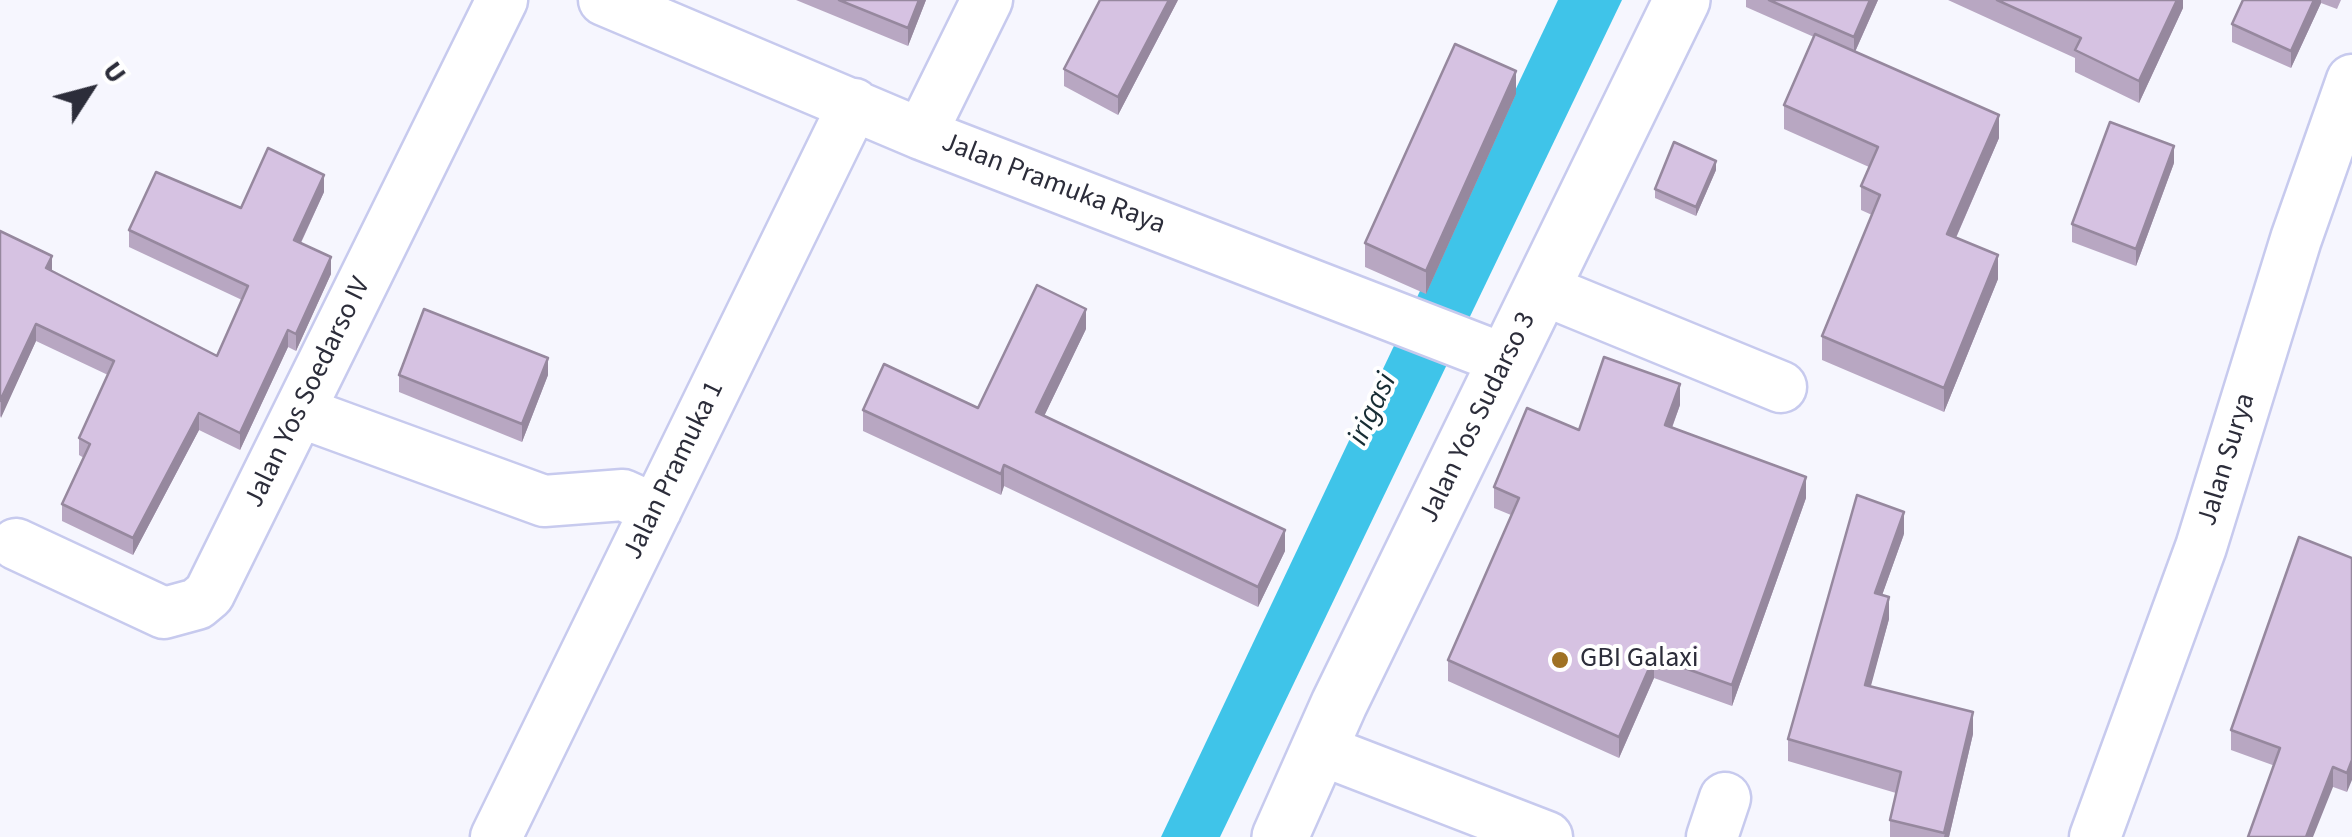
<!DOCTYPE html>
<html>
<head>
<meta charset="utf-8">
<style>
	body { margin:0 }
	#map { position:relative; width:2352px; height:837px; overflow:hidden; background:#f6f6fe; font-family:"Source Sans 3",sans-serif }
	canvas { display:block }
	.north { position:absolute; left:40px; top:40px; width:100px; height:100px; -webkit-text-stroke:8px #fff; paint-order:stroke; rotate:54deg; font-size:28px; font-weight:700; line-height:40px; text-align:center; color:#2c2d3a }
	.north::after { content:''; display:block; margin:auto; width:35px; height:45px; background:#2c2d3a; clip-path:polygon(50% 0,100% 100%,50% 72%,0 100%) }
</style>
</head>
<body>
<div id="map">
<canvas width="2352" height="837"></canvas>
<div class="north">U</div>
</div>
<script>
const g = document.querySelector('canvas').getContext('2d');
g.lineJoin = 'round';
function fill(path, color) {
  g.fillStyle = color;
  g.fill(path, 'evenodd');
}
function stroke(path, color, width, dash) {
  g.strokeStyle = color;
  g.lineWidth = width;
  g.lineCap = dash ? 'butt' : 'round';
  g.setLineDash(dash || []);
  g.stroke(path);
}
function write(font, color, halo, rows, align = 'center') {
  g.font = font + ' "Source Sans 3",sans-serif';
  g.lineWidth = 8;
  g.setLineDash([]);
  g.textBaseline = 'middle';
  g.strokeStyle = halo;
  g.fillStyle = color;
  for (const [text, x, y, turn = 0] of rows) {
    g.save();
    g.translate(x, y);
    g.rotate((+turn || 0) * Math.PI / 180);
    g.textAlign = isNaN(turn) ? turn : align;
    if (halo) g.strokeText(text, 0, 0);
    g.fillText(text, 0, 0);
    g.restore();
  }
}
const water = new Path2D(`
	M1558 0H1622L1220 837H1161Z`);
const minor = new Path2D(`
	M604 0 921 134 1506 360
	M921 134 987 0
	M1542 289 1781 387
	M300 412 544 501 623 495 656 510
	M16 544 164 613 197 604 209 594 502 0
	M1319 749 1547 837
	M496 837 854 104
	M1712 837 1725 798
	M2095 837 2201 547 2296 239 2352 80`);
const tertiary = new Path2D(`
	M1280 837 1339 704 1682 0`);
const wall = new Path2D(`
	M796 0H926L908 46Z
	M1178 0 1118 115 1064 86V69Z
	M1746 0H1878L1855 52 1999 138 1956 238 1998 279 1944 412 1822 360V336L1872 215 1861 210V186L1869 167 1784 129V105L1814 37 1746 7Z
	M1948 0H2183V8L2139 103 2075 72V58Z
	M2243 0H2341L2337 9 2321 3 2291 68 2232 42V24Z
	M1516 94 1426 294 1365 267V243Z
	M2174 163 2136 266 2072 242V224Z
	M1716 170 1696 216 1655 198V189Z
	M324 192 301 243 331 274 296 351 288 347 240 450 199 430 133 555 62 521V504L84 458 79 455V438L108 375 36 341 0 418V231L52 271 217 356 242 300 129 247V230Z
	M1086 329 1044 416 1285 551 1258 607 1004 486 1001 495 863 431V410L978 408Z
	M399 375H548L522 442 399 392Z
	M1680 405 1672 428 1806 498 1732 706 1654 678 1619 758 1448 681V660L1511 515 1494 508V487Z
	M1904 534 1882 595 1889 619 1870 687 1973 734 1949 837H1890V820L1896 793 1788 761V739Z
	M2352 558 2347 792 2231 750V730Z`);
const shadedWall = new Path2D(`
	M919 0H926L908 46V28Z
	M1169 0H1178L1118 115V97Z
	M1870 0H1878L1854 54V37Z
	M2177 0H2183V8L2139 103V81Z
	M2314 0H2321V3L2291 68V51Z
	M1516 71V94L1426 294V271Z
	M1999 115V138L1947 258V234Z
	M2174 146V163L2136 266V249Z
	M1716 161V170L1696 216V207Z
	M324 175V192L294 257V240Z
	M1998 255V279L1944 412V388Z
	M52 256V273L46 268Z
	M331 257V274L296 351V334Z
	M1086 309V329L1036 433V412Z
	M36 324V341L1 418V401Z
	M288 330V347L240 450V433Z
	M548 358V375L522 442V424Z
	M1680 384V405L1665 446V425Z
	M199 413V430L133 555V538Z
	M1004 465V486L1001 495V474Z
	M1806 477V498L1732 706V685Z
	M1904 512V534L1875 615V593Z
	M1285 530V551L1258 607V587Z
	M1889 597V619L1865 708V685Z
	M1654 657V678L1619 758V737Z
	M1973 712V734L1949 837H1944Z
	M2352 760V780L2347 792V773Z
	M2333 767V787L2313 837H2306Z`);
const building = new Path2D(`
	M839 0H919L908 28Z
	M1100 0H1169L1118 97 1064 69Z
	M1769 0H1870L1854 37Z
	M1997 0H2177L2139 81 2075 50 2081 38Z
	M2243 0H2314L2291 51 2232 24Z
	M1815 34 1999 115 1947 234 1998 255 1944 388 1822 336 1880 195 1861 186 1878 147 1784 105Z
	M1455 44 1516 71 1426 271 1365 243Z
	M2110 122 2174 146 2136 249 2072 224Z
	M1674 142 1716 161 1696 207 1655 189Z
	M268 148 324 175 294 240 331 257 296 334 288 330 240 433 199 413 133 538 62 504 90 444 79 438 114 361 36 324 0 401V231L52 256 46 268 217 356 248 286 129 230 156 172 241 208Z
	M1037 285 1086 309 1036 412 1285 530 1258 587 1004 465 1001 474 863 410 884 364 978 408Z
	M424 309 548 358 522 424 399 375Z
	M1604 357 1680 384 1665 425 1806 477 1732 685 1654 657 1619 737 1448 660 1519 498 1494 487 1527 408 1579 430Z
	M1857 495 1904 512 1875 593 1889 597 1865 685 1973 712 1944 833 1890 820 1901 772 1788 739Z
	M2299 537 2352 558V760L2347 773 2333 767 2306 837H2248L2280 748 2231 730Z`);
const markers = [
	[1560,660,10,"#a07224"]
];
const streetNames = [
	["Jalan Pramuka Raya",1053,185,21],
	["Jalan Yos Soedarso IV",309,393,-64],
	["Jalan Yos Sudarso 3",1479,418,-64],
	["Jalan Surya",2228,460,-73],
	["Jalan Pramuka 1",675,471,-64]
];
const poiNames = [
	["GBI Galaxi",1580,660]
];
const waterNames = [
	["irigasi",1374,410,-65]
];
fill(water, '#3fc4e9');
stroke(minor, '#c7caee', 55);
stroke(tertiary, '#c7caee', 60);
stroke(minor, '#fff', 50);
stroke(tertiary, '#fff', 55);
fill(wall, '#b8a7c2');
fill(shadedWall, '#96889e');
fill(building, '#d6c2e2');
stroke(building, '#96889e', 2.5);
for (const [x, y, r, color] of markers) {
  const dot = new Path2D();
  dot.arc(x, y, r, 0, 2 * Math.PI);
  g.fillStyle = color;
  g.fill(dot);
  stroke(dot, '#fff', 4);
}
write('28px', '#2c2d3a', '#fff', streetNames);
write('28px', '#2c2d3a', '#fff', poiNames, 'left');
write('italic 30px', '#172d34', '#fff', waterNames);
</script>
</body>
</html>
